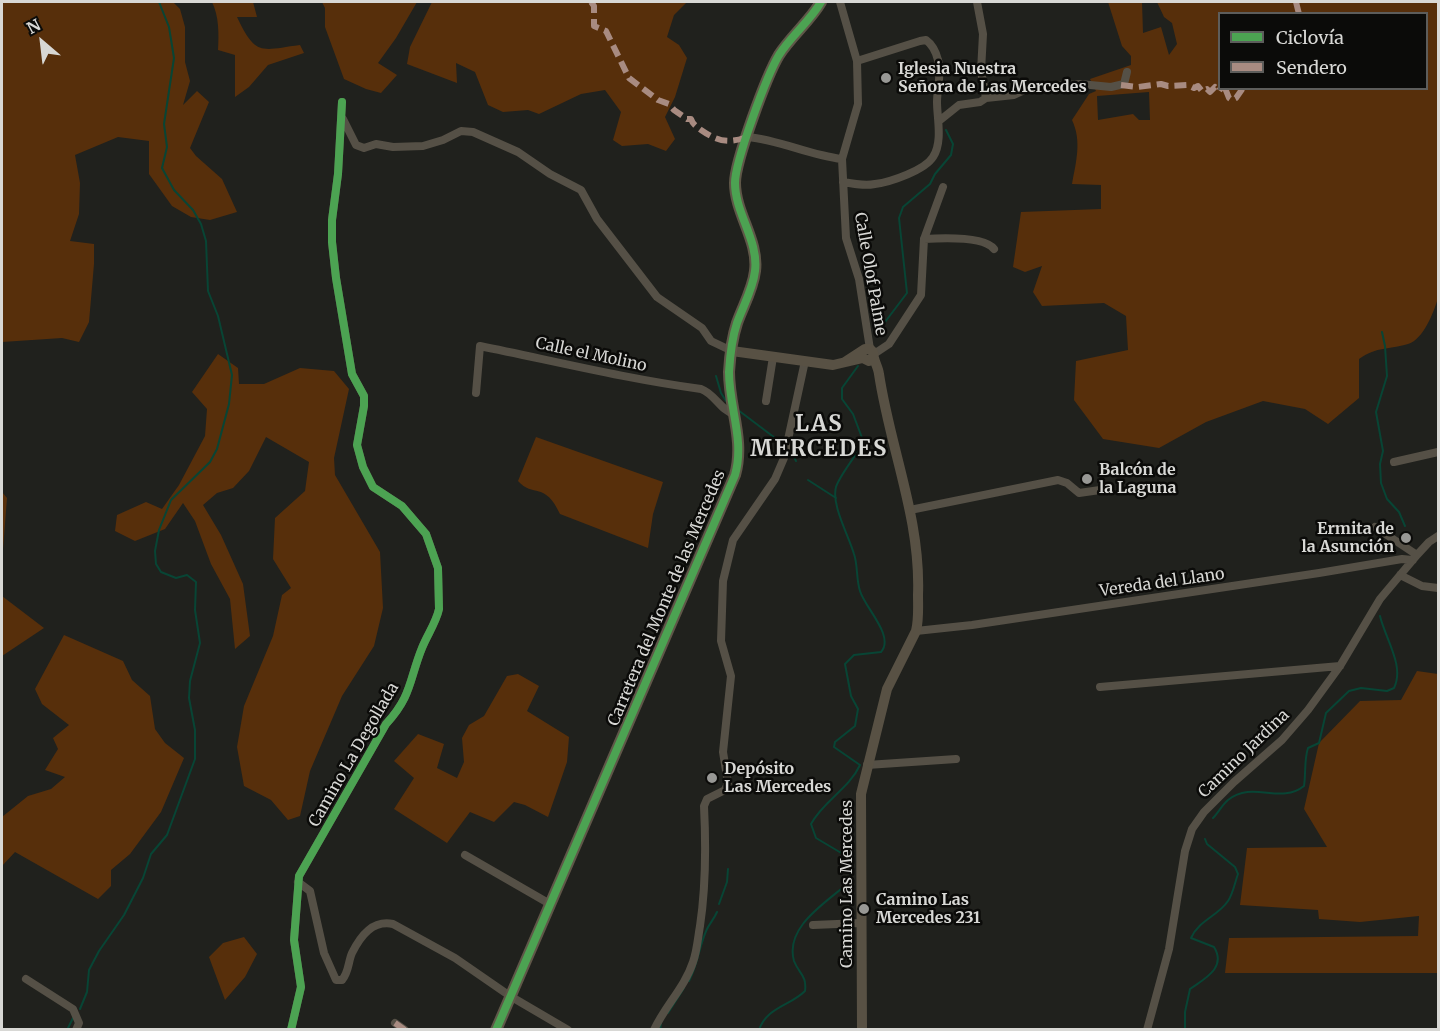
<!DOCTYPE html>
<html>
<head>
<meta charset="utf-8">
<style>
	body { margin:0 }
	#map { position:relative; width:1440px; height:1031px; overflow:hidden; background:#20211d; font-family:Merriweather,serif }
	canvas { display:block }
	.frame { position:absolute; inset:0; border:3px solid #d8d8d5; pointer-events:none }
	.legend { position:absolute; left:1218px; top:12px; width:210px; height:78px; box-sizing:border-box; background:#0b0b09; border:2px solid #5d5d5b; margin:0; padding:8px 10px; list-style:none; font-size:18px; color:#d8d8d5 }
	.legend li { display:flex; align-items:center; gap:12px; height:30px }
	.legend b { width:30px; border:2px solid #5d5d5b }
	.north { position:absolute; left:12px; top:12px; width:60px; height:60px; -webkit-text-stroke:4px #0b0b09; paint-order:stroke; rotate:332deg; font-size:16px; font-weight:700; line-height:24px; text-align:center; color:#d8d8d5 }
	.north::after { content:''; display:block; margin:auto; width:21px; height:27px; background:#d8d8d5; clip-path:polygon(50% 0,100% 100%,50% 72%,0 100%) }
</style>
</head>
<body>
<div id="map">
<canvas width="1440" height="1031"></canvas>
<div class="frame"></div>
<ul class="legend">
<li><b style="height:8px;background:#4ca352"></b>Ciclovía</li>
<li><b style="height:8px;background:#a88b81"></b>Sendero</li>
</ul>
<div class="north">N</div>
</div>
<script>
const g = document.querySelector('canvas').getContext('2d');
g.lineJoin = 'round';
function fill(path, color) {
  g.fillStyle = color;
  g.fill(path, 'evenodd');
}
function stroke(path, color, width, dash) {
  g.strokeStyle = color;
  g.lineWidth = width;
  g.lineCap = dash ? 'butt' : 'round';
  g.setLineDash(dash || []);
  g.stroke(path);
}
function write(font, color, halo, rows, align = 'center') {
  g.font = font + ' Merriweather,serif';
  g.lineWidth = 5;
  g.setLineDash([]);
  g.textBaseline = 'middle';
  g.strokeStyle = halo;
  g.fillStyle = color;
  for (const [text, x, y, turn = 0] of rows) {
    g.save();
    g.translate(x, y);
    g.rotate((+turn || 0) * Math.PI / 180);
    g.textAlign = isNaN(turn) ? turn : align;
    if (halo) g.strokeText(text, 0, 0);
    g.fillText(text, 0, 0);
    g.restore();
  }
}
const green = new Path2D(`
	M2 2H173L180 9 185 27V62L190 81 183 105 197 91 209 102 190 148 196 156 222 179 237 212 210 220 191 217 172 206 149 174V141L118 137 75 155 80 183 79 214 70 241 94 244V264L89 322 79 342 62 338 2 342Z
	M212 2H253L257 17H237C256 57 261 50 300 45L304 53 268 65 249 87 235 97V55L218 50C219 34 219 16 212 2Z
	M322 2H417L396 38 378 63 397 75 381 93 366 89 344 79 325 27V8Z
	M432 2H687L674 15 667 37 679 45 687 58 675 97 665 117 675 139 666 151 648 144 622 146 613 140 621 112 605 90 581 94 539 114 528 110 503 112 488 105 475 72 456 63 457 83 407 64 410 47Z
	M1108 2H1142L1143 33 1161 27 1169 55 1177 44 1172 23 1164 17 1157 2H1438V298C1434 312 1423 340 1408 344 1388 350 1378 346 1359 359V398L1328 424 1305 409 1263 401 1206 422 1159 448 1103 439 1074 400 1076 361 1128 350 1126 316 1104 303 1042 306 1033 292 1042 266 1025 272 1013 267 1021 212 1101 209V185L1072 184C1076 162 1082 141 1072 120L1089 94 1096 91 1090 79 1131 65V56L1122 46ZM1220 14H1426V88H1220ZM1149 92 1150 120H1139L1133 114 1098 120 1097 96Z
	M218 354 238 368 239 384H264L300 368 334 371 349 389 334 458 335 475 380 552 383 608 374 646 342 696 310 771 300 816 288 820 271 800 244 786 237 747 244 706 273 636 282 595 291 588 273 559 275 518 305 491 309 462 266 437 249 471 233 488 217 493 203 505 221 535 243 584 250 636 235 649 230 599 211 564 195 521 183 503 165 529 135 541 115 531 117 515 146 502 162 509 179 485 205 436 207 409 192 392Z
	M536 437 663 482 653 514 648 548 560 514C545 481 533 498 518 481Z
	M2 492 7 498 2 562Z
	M2 596 44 628 2 656Z
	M64 635 123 661 132 680 150 696 155 729 165 743 184 758 161 812 130 854 111 870V886L98 899 15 852 2 866V817L28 796 51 789 65 777 45 770 58 749 53 738 69 725 42 704 35 689Z
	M1417 671 1438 674V973H1225L1229 938 1418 936 1419 916 1360 922 1319 919 1318 910 1240 905 1247 848 1327 847 1304 809 1319 743 1360 701 1401 700Z
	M518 674 539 686 527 711 569 737 567 762 548 817 525 805 514 802 494 822 470 812 447 843 394 809 414 778 394 761 418 734 444 744 437 768 457 778 464 762 462 738 469 725 484 716 507 676Z
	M244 937 257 954 245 977 225 1000 209 957 223 943Z`);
const stream = new Path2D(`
	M879 330 907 293 899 218 903 207 930 184 935 174 951 155 953 144 946 130
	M1382 332 1385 346 1387 376 1376 412 1383 451 1380 464 1381 483 1387 499 1399 512 1405 526
	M716 376 721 393 726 401
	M738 410 783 444
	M790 449 796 461
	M808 480 836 498
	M1213 818C1218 813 1222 805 1228 800 1253 780 1280 805 1304 786 1306 773 1304 760 1308 748L1319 743 1326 713 1349 691 1361 688 1387 691 1394 688C1405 666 1385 638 1380 616
	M719 904 727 882 728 869
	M689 981C698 964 699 946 707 929 710 923 714 919 717 912
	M80 1009 87 992 89 970 99 951 124 915 143 878 151 854 167 835 195 759V730L189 698 190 681 200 643 195 610 196 582 187 575 176 578 161 572 156 564 155 551 159 530 171 500 210 462 217 449 229 404 232 375 218 316 208 291 206 241 201 224 193 210 174 190 162 168 167 147 164 124 174 58 169 27 159 2
	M668 1013 684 988
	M67 1030 73 1018
	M660 1030 661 1023
	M759 1030C767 1007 790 1006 805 991 807 975 799 974 794 961 784 926 829 901 848 883L851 876 848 857 816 838 811 824C823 801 849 789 860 765L834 747 835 742 855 726 858 709 851 696 845 664 854 655 881 652C895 636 865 608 860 591 856 579 858 565 854 554 849 536 831 505 836 487 839 477 857 453 864 443L853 414 842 399V388L858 366
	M1185 1030V1012L1190 989C1204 979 1227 968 1214 947L1191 938C1198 921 1218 916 1228 901 1233 894 1235 882 1238 874L1235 867 1207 844 1205 839`);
const minor = new Path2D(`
	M840 2 857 61 858 104 842 159 846 238 859 279 870 349
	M986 98 1014 95 1029 88 1080 84 1111 87 1124 84 1127 72
	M343 119 356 145 364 148 376 144 393 147 423 146 443 140 461 131 473 132 518 152 550 174 581 190 597 219 657 297 702 328 711 341 732 351
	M939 121 959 105 980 102 986 98 981 71 983 34 977 2
	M747 137C781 140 808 155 842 159
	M843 182C854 184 864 186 875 184 891 182 925 170 933 157 943 142 937 118 937 102 937 89 942 72 938 60 936 52 933 45 926 40L920 41 857 61
	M924 239C941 238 984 236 994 249
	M874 354 889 344 921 295 924 239 943 187
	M476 393 480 346C554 361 627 379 701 389 715 394 720 410 734 414
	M766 401 773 357
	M1394 462 1438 452
	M910 510 1058 480 1067 483 1079 493 1100 490
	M1375 527 1417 555
	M1400 575 1422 586 1438 588
	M916 631 972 625 1319 573 1402 559 1413 560
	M1100 687 1340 666
	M867 765 956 759
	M465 855 550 904
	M298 882 310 891 324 953 336 980H342C349 972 348 962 352 953 361 935 373 920 393 924L455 958 510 996 568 1030
	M813 925 861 923
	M26 979 73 1009 79 1023 76 1030
	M395 1023 405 1030
	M291 1030 301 987 294 940 299 876 386 724C412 696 409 680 422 648 427 635 436 623 439 609L438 568 426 534 402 506 373 487 363 467 357 445 364 406V396L352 374 336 278 332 242V220L338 174 342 102
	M654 1030C665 1006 685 987 693 962 697 951 698 937 700 926 706 886 706 846 704 806L707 799 725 790 728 783 723 752 731 676 721 641 723 581 733 540 775 479 784 458 805 361
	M1147 1030 1169 949 1185 851 1192 829 1204 812 1234 782 1282 740 1308 710 1340 666 1380 599 1417 555 1429 542 1438 536`);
const secondary = new Path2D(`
	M732 351 833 365 863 358 869 361 873 358
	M845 362 865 349H870L873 352C873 360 878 366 879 374 890 448 921 519 918 595 918 607 919 619 916 631L887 689 861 794 862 1030`);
const primary = new Path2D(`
	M496 1030 735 475C745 440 729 408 729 372 730 356 732 338 737 323 743 306 753 289 755 271 759 241 735 213 735 183 735 161 767 75 779 55 791 36 810 21 821 2`);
const quiet = new Path2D(`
	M591 2 594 6V26L606 31 629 78 658 100 669 104 674 110 687 119H691C693 125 696 126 701 130 717 141 728 144 747 137
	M1296 2 1299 14
	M1121 85 1138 87 1161 84 1168 86 1188 85 1194 88 1198 86 1202 91 1207 89 1210 92 1215 87 1219 91 1221 88
	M1225 88 1229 98 1232 100 1236 98 1243 88
	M395 1023 405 1030`);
const cycleway = new Path2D(`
	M291 1030 301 987 294 940 299 876 386 724C412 696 409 680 422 648 427 635 436 623 439 609L438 568 426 534 402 506 373 487 363 467 357 445 364 406V396L352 374 336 278 332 242V220L338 174 342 102
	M496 1030 735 475C745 440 729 408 729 372 730 356 732 338 737 323 743 306 753 289 755 271 759 241 735 213 735 183 735 161 767 75 779 55 791 36 810 21 821 2`);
const markers = [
	[886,78,6,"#989895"],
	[1087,479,6,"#989895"],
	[1406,538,6,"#989895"],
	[712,778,6,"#989895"],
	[864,909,6,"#989895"]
];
const poiNames = [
	["Iglesia Nuestra",898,69],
	["Señora de Las Mercedes",898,87],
	["Balcón de",1099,470],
	["la Laguna",1099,488],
	["Ermita de",1394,529,"right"],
	["la Asunción",1394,547,"right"],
	["Depósito",724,769],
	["Las Mercedes",724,787],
	["Camino Las",876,900],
	["Mercedes 231",876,918]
];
const streetNames = [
	["Calle Olof Palme",870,274,80],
	["Calle el Molino",591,355,12],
	["Vereda del Llano",1162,583,-8],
	["Carretera del Monte de las Mercedes",667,598,-67],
	["Camino Jardina",1244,754,-44],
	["Camino La Degollada",354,755,-60],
	["Camino Las Mercedes",847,884,-90]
];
const districtNames = [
	["LAS",819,425],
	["MERCEDES",819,450]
];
fill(green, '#572f0b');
stroke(stream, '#084535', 2);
stroke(minor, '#555046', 8);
stroke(secondary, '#585144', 10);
stroke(primary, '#5f5748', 12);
stroke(quiet, '#a88b81', 6, [12, 6]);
stroke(cycleway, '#4ca352', 8);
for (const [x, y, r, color] of markers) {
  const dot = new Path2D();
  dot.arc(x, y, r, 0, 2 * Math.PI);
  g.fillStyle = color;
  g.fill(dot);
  stroke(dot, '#0b0b09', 2);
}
write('bold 16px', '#d8d8d5', '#0b0b09', poiNames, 'left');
write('16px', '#d8d8d5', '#0b0b09', streetNames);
g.letterSpacing = '1.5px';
write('bold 22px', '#d8d8d5', '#0b0b09', districtNames);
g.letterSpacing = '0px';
</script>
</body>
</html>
